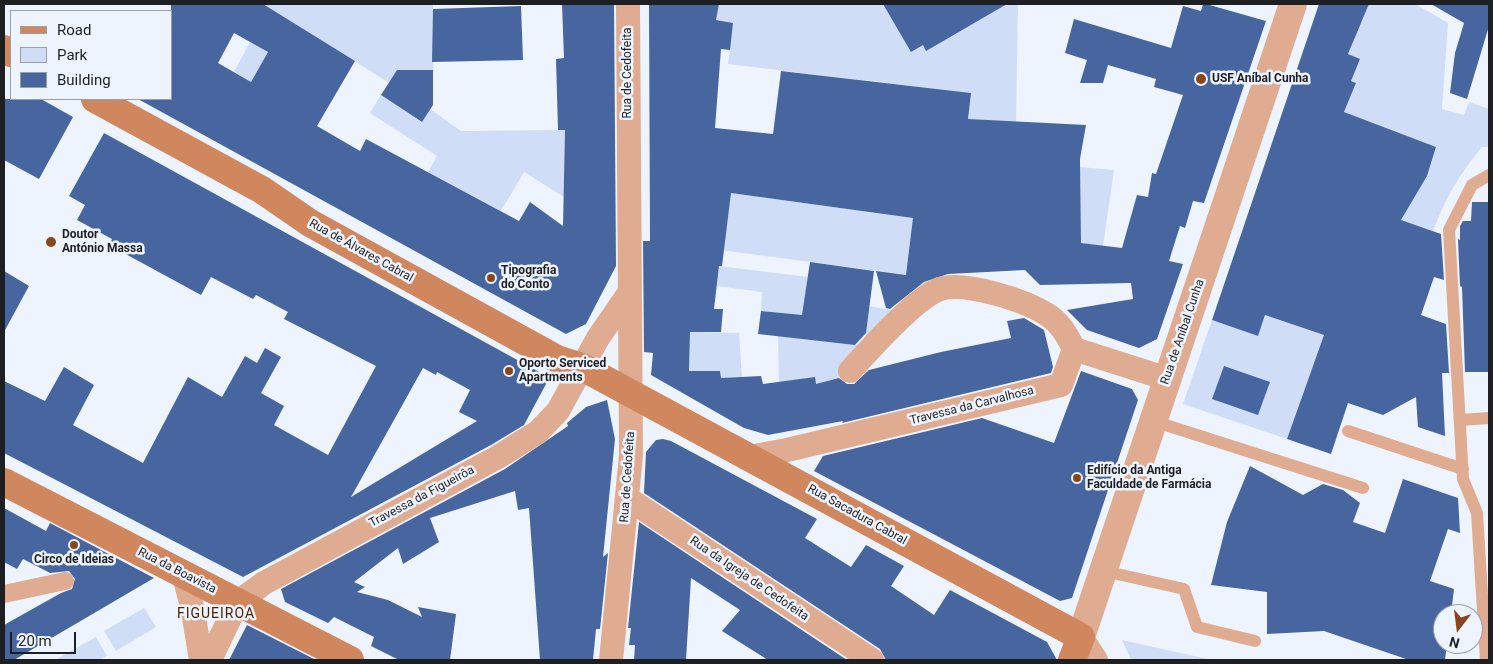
<!DOCTYPE html>
<html>
<head>
<meta charset="utf-8">
<style>
	body { margin:0 }
	#map { position:relative; width:1493px; height:664px; overflow:hidden; background:#eef4fe; font-family:Roboto,sans-serif }
	canvas { display:block }
	.frame { position:absolute; inset:0; border:5px solid #1d1f23; pointer-events:none }
	.legend { position:absolute; left:10px; top:10px; width:162px; height:90px; box-sizing:border-box; background:#eef4fe; border:1px solid #9a9fa6; margin:0; padding:6px 9px; list-style:none; font-size:15px; color:#1d1f23 }
	.legend li { display:flex; align-items:center; gap:10px; height:25px }
	.legend b { width:25px; border:1px solid #9a9fa6 }
	.north { position:absolute; left:1433px; top:604px; width:50px; height:50px; box-sizing:border-box; background:#eef4fe; border:1px solid #9a9fa6; border-radius:50%; rotate:195deg; font-size:14px; font-weight:700; line-height:20px; text-align:center; color:#1d1f23 }
	.north::after { content:''; display:block; margin:auto; width:18px; height:22px; background:#8a461b; clip-path:polygon(50% 0,100% 100%,50% 72%,0 100%) }
	.scale { position:absolute; left:10px; top:632px; width:66px; height:22px; box-sizing:border-box; border:2px solid #1d1f23; border-top:0; padding-left:6px; font-size:15px; line-height:18px; white-space:nowrap; color:#1d1f23; -webkit-text-stroke:4px #eef4fe; paint-order:stroke }
</style>
</head>
<body>
<div id="map">
<canvas width="1493" height="664"></canvas>
<div class="frame"></div>
<ul class="legend">
<li><b style="height:6px;background:#d1875e"></b>Road</li>
<li><b style="height:14px;background:#d0ddf6"></b>Park</li>
<li><b style="height:14px;background:#47669f"></b>Building</li>
</ul>
<div class="north">N</div>
<div class="scale">20 m</div>
</div>
<script>
const g = document.querySelector('canvas').getContext('2d');
g.lineJoin = 'round';
function fill(path, color) {
  g.fillStyle = color;
  g.fill(path, 'evenodd');
}
function stroke(path, color, width, dash) {
  g.strokeStyle = color;
  g.lineWidth = width;
  g.lineCap = dash ? 'butt' : 'round';
  g.setLineDash(dash || []);
  g.stroke(path);
}
function write(font, color, halo, rows, align = 'center') {
  g.font = font + ' Roboto,sans-serif';
  g.lineWidth = 5;
  g.setLineDash([]);
  g.textBaseline = 'middle';
  g.strokeStyle = halo;
  g.fillStyle = color;
  for (const [text, x, y, turn = 0] of rows) {
    g.save();
    g.translate(x, y);
    g.rotate((+turn || 0) * Math.PI / 180);
    g.textAlign = isNaN(turn) ? turn : align;
    if (halo) g.strokeText(text, 0, 0);
    g.fillText(text, 0, 0);
    g.restore();
  }
}
const green = new Path2D(`
	M263 4H433V70H399V89Z
	M719 4H1018L1016 123 968 119 970 93 728 64 733 23 716 20Z
	M1319 4 1362 23 1369 4H1415L1448 23 1442 109 1464 115 1469 102 1489 109V147H1482C1460 173 1445 199 1433 231L1400 220 1428 175 1436 147 1344 112 1356 83 1341 77 1345 67 1355 70 1360 60 1348 54 1355 39 1314 20Z
	M250 42 268 52 251 82 234 72Z
	M381 95 421 122 430 109 461 131 565 130 564 197 524 172 501 211 428 172 437 156 370 113Z
	M1080 167 1114 170 1103 246 1081 243Z
	M731 193 913 218 924 277 712 249 726 232Z
	M719 266 808 277 805 297 901 311 841 374 834 386 779 382 778 336 864 346 867 323 761 311 762 292 717 286Z
	M1265 315 1324 335 1287 439 1183 404 1212 320 1258 336Z
	M690 332 739 333 742 377 721 378 720 371H689Z
	M144 608 156 627 116 651 104 631Z
	M96 637 107 656 99 660H55Z
	M1122 640 1212 660H1131Z`);
const building = new Path2D(`
	M171 4H263L355 61 317 126 360 151 366 139 519 221 530 202 563 226 565 130H558L556 59 564 58 562 4H614L616 266 586 324 566 334 138 99H171ZM234 33 268 52 251 82 218 63Z
	M649 4H719L716 20 733 23 730 50 721 49 715 128 773 134 781 71 971 93 968 119 1086 125 1080 159 1081 243 1122 248 1137 195 1148 197 1152 173 1156 174 1183 95 1154 87 1156 79 1108 65 1103 83H1080L1087 60 1065 53 1074 19 1171 48 1183 6 1201 11 1203 4H1206L1266 21 1204 203 1193 201 1185 228 1180 226 1169 261 1183 264 1157 339 1139 348 1087 330 1067 310 1133 299 1131 283 1040 285 1025 270 948 274 924 282 890 309 886 308 876 271 906 275 913 218 731 193 722 266H719L714 309H723L721 332H690L689 371H720L721 378 761 376 763 384 815 377 816 384 839 378 847 384H854L869 370 941 352 1011 338 1007 321 1024 318 1044 330 1053 367 1051 373 842 423 843 421 768 435 744 428 651 375 653 353 644 352 643 241H650Z
	M883 4H1007L926 51 923 45 911 52Z
	M1319 4H1369L1348 54 1360 59 1351 81 1356 83 1344 112 1436 147 1427 176 1401 220 1441 234 1444 280 1434 277 1421 315 1446 324 1449 373H1442L1445 436 1418 427 1416 397 1383 415 1348 403 1331 454 1287 439 1324 335 1265 315 1258 336 1212 320Z
	M1431 4H1489V26L1467 99 1450 93 1455 53 1464 23Z
	M521 6 523 60 432 62 433 9Z
	M397 70H433V105L422 122 381 95Z
	M4 99H41L73 117 39 179 4 160Z
	M104 133 541 373 546 384 524 425 491 445 243 577 4 453V381L45 401 64 367 94 385 73 425 143 463 188 377 222 397 245 356 257 363 265 348 281 357 261 393 284 406 274 425 328 455 376 366 284 319 288 312 256 295 253 299 211 277 201 295 109 245 112 239 77 220 85 205 69 196ZM423 368 436 375 437 372 470 390 459 412 477 421 351 497Z
	M1472 202H1489V372H1465L1462 287 1460 286 1458 239 1460 240V226L1463 221H1471Z
	M810 262 874 271 866 333 855 345 758 334 761 311 802 315Z
	M4 271 29 286 4 332Z
	M1224 366 1270 382 1258 415 1212 399Z
	M1081 371 1132 389 1138 400 1072 598 1060 601 814 471 823 456 982 418 1054 443Z
	M607 400 615 439 603 557 608 553 600 629H596L593 660H540L529 508 518 510 515 491 430 518 439 542 403 564 398 548 354 582 365 587 357 592 388 600 422 617 418 607 456 614 450 660H399L371 646 374 637 334 617 328 623 285 602 281 589 505 469 568 426 567 423 586 407Z
	M663 439 671 441 817 519 805 538 851 567 866 545 904 566 891 586 934 615 950 590 1047 642 1057 660H886L880 649 644 493 646 452 656 440Z
	M1250 466 1303 495 1323 484 1343 490 1360 503 1353 522 1385 533 1403 479 1458 498 1460 533 1448 529 1430 581 1454 589 1451 614H1443V644H1447L1445 660H1409L1324 631 1267 634V592L1211 585 1227 522Z
	M4 508 46 531 50 523 154 578 14 660H4V625L61 593 72 589 75 579 69 571 50 573 23 559 17 569 4 562Z
	M639 522 847 660H768L722 631 740 610 691 578 686 660H634L635 645H629L631 628H628Z
	M247 625 316 660H229Z`);
const service = new Path2D(`
	M1460 420 1489 418
	M1153 421 1363 488
	M1348 431 1463 469
	M1104 571 1184 589 1197 627 1255 641
	M1486 660 1477 513 1463 479 1449 230 1472 185 1489 175`);
const pedestrian = new Path2D(`
	M4 594 65 581`);
const minor = new Path2D(`
	M1074 349 1168 379
	M850 371C868 351 916 297 940 289 964 281 1024 300 1046 314 1060 322 1067 335 1074 349
	M749 457 787 450 1061 385 1074 349
	M627 498 872 660
	M184 575 193 611 201 660
	M1081 637 1096 660
	M210 660 237 603 264 583 498 457 538 432 558 411 598 338 629 293
	M611 660 631 455 628 4`);
const tertiary = new Path2D(`
	M1081 637 1293 4`);
const secondary = new Path2D(`
	M4 49 11 53
	M95 99 262 190 310 223 557 359 582 367 1081 637 1072 660
	M4 482 350 660`);
const markers = [
	[1201,79,6,"#8a461b"],
	[51,242,6,"#8a461b"],
	[491,278,5,"#8a461b"],
	[509,371,5,"#8a461b"],
	[1077,478,5,"#8a461b"],
	[74,545,5,"#8a461b"]
];
const streetNames = [
	["Rua de Cedofeita",628,73,-90],
	["Rua de Álvares Cabral",361,251,29],
	["Rua de Aníbal Cunha",1183,332,-71],
	["Travessa da Carvalhosa",972,406,-14],
	["Rua de Cedofeita",628,477,-86],
	["Travessa da Figueirôa",422,497,-28],
	["Rua Sacadura Cabral",857,515,29],
	["Rua da Boavista",177,571,27],
	["Rua da Igreja de Cedofeita",749,579,34]
];
const poiNames = [
	["USF Aníbal Cunha",1212,79],
	["Doutor",62,235],
	["António Massa",62,249],
	["Tipografia",501,271],
	["do Conto",501,285],
	["Oporto Serviced",519,364],
	["Apartments",519,378],
	["Edifício da Antiga",1087,471],
	["Faculdade de Farmácia",1087,485],
	["Circo de Ideias",74,560,"center"]
];
const neighbourhoodNames = [
	["FIGUEIROA",216,614]
];
fill(green, '#d0ddf6');
fill(building, '#47669f');
stroke(service, '#dfac91', 12);
stroke(pedestrian, '#dfac91', 18);
stroke(minor, '#dfac91', 24);
stroke(tertiary, '#dfac91', 28);
stroke(secondary, '#d1875e', 28);
for (const [x, y, r, color] of markers) {
  const dot = new Path2D();
  dot.arc(x, y, r, 0, 2 * Math.PI);
  g.fillStyle = color;
  g.fill(dot);
  stroke(dot, '#eef4fe', 2);
}
write('12px', '#1d1f23', '#eef4fe', streetNames);
write('bold 12px', '#1d1f23', '#eef4fe', poiNames, 'left');
g.letterSpacing = '1px';
write('14px', '#4f2103', '#eef4fe', neighbourhoodNames);
g.letterSpacing = '0px';
</script>
</body>
</html>
